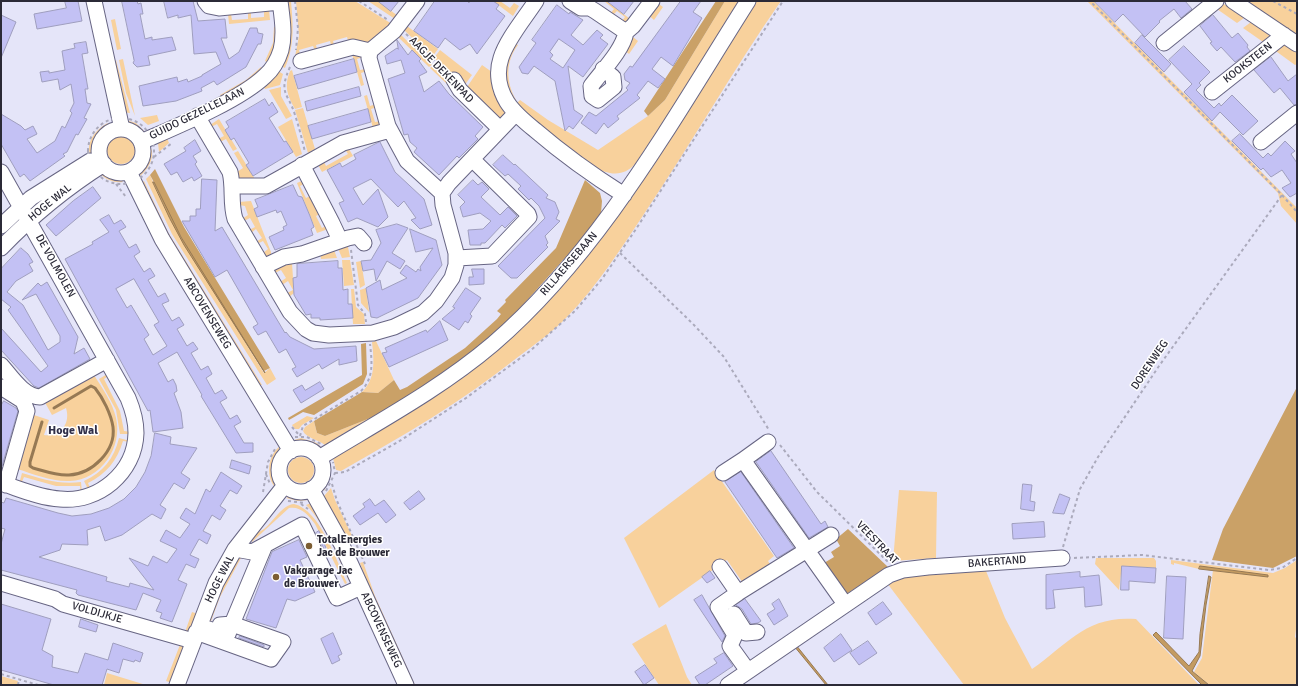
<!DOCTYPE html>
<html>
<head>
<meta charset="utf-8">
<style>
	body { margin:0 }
	#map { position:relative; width:1298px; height:686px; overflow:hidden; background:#e5e5f9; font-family:Signika,sans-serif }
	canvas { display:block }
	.frame { position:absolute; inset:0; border:2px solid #2b2a37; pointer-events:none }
</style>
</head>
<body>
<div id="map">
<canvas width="1298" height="686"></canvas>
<div class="frame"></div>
</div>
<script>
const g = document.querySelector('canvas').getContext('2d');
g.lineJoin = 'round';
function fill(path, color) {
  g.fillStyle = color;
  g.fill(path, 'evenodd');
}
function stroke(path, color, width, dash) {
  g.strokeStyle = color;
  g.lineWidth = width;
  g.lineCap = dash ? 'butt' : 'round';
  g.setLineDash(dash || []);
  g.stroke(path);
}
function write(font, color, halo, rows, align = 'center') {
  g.font = font + ' Signika,sans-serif';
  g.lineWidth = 3;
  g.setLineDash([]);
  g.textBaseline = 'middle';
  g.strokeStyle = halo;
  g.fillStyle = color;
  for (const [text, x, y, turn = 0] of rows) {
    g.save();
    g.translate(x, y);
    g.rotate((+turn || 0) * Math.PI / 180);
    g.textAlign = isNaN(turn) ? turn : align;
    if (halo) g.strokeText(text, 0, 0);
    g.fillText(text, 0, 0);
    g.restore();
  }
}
const green = new Path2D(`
	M286 1H291C293 25 295 45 285 68L281 66Z
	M296 1H355L392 24 367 44H349L347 37 333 41 335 48 332 49 330 41 316 45 318 53H316L313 46 299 50 301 58 294 62 299 36Z
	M368 1H378L398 16 395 19Z
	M493 1H500L510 8 514 3 519 6 513 16Z
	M604 1H607L630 19 626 23 621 22 625 17 617 11 612 16 610 14 614 9Z
	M725 1H742L688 86 635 164C629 171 620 175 610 173 584 169 537 122 516 104L520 100 548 120 598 150 648 116 665 100Z
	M755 1H781C733 70 691 144 644 214 620 250 597 286 567 317 553 332 535 344 518 357 463 401 403 436 341 471L336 470 333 458 375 431 556 292C602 243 638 187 674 130 701 87 728 44 755 1Z
	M1087 1H1093L1297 208V224L1281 206 1278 193Z
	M1241 1H1297V39Z
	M656 2 663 7 654 20 647 14Z
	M1221 2 1244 18 1237 23 1214 7Z
	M269 10 270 20 229 24 228 14H231L232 20 248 19V12H251V18L264 17V11Z
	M115 19 121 49 117 50 111 20Z
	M1251 22 1274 38 1266 44 1243 28Z
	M277 26 274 50 268 63 265 61 273 43 274 27Z
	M407 26 438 49 432 57 404 30Z
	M401 35 432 65 429 67 398 37Z
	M633 37 638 41 629 54 624 50Z
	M1281 42 1297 53V64L1295 65 1273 49Z
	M515 43 518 45C505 62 506 82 516 100L514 102C502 76 503 69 515 43Z
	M440 50 472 75 464 86 434 58Z
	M352 54 363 57 357 59 360 70 366 69 367 71 361 73 364 85 361 86Z
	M123 59 135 116 126 93 119 60Z
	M116 60 130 113 122 112 115 61Z
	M482 65 492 72 507 113 499 122 467 87Z
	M433 66 451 83 449 86 430 68Z
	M261 67 263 69 260 73 222 98 220 95 246 80Z
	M292 70 302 107 295 109C287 95 284 86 290 71Z
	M278 71 283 74 280 85 265 89 263 86Z
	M281 87V96L292 116 286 119 269 90Z
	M367 95 370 106 376 104 377 107 371 109 375 122 381 121 382 125 373 128 364 96Z
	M303 108 315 149 308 153 295 110Z
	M157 115 159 121 148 125 140 118Z
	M219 119 237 149 233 151 226 139 220 142 218 139 224 136 217 124 211 127 210 125Z
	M292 119 302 154 296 157 278 127Z
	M126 120 136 123 145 132C137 131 128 129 126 120Z
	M108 123C107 127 94 152 91 156 84 143 97 128 108 123Z
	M107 150a14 14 0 1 1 28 0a14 14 0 1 1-28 0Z
	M167 138 169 143 159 152 158 143Z
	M151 148C155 157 148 170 140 176L141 166Z
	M349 149 353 156 322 172 316 161 322 158 326 166 348 154 346 151Z
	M238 151 256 181 239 180 237 172 243 168 234 153Z
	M105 171 116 175 123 182C114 183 107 180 100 174Z
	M150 175 170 219 264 373 270 368 276 379 267 385 172 234 146 179Z
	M306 179 308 182 300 186 306 198 314 194 323 212 316 216 322 228 330 224 331 228 317 233 297 183Z
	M144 181 168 232 262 385H259L169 242 142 183Z
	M251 201 271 252V255L266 258 263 253 268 249 263 241 257 244 256 242 262 238 256 229 251 233 249 230 255 227 250 218 244 221 242 219 248 215 245 206 239 205V202Z
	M347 242 350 257 342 258 337 246Z
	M333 247 337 258 321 259 320 252Z
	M342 260H350L354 285 344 286Z
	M361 261 365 285 360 288 356 262Z
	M292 263 294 293 289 297 287 293 293 290 288 281 282 285 280 282 286 278 281 270 275 273 273 270 285 264Z
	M366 288 369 312 361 303 360 290Z
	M351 289H354L356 307 364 314 365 324H353Z
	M376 341 394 380 378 393 362 392C376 379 374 360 372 342Z
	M109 373 110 375 104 379 120 411 124 431 131 432V434H120L116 410 99 379Z
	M94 375C102 388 113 403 116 418 123 447 101 480 70 481 52 482 34 474 17 469L31 414 49 420 44 435C60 437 71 424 66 408L52 415 43 399Z
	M383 413 344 433 326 446C320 440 306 438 303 431L305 427 314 421 317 433 325 436Z
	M307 416 314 418 302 425 299 429H295L292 425Z
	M119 438 130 441V442L123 441C117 461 106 474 88 483L91 490 89 491 84 481C103 472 114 459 119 438Z
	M301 438 317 443 322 448H313L294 440Z
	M279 447C280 449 275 483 274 486 266 475 268 456 279 447Z
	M288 470a13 13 0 1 1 26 0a13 13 0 1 1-26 0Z
	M330 462 331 476 324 491C320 484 324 467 330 462Z
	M714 470 774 556 768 561 772 567 745 586 727 560 659 608 624 538Z
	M22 473C42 479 60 485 81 482L82 493 81 494 80 486H56L24 477 21 484H19Z
	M331 488 335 500 355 542 350 544 347 542 324 496Z
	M899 490 937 492 936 558 893 561Z
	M292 495 302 496 308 500 298 501 286 498Z
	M311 503 352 578 349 581C337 555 326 525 306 505Z
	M294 504C320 510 336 560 347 583L345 584 315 524C308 515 301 506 289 508L252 542 251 538C254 533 260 532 264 529 273 522 282 505 294 504Z
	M235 558H241L220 597 210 624 206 619Z
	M1096 558H1154L1156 561V568L1122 566 1119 590 1095 564Z
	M1171 560 1273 573 1285 568 1297 560V622L1295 637 1297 639V685H1209L1194 672 1202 658 1213 570 1267 577 1200 567 1199 569 1174 563V565L1171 564Z
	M363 562 375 596 415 685H411L363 578 365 576 360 563Z
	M986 571 1005 618 1032 669C1068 644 1086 615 1136 619L1199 685H964L887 583 894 576Z
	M192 612 198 614 193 630 184 635Z
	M666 624 687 677 692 685H659L632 644Z
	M181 642 184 646 172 683 166 681Z
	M107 673 146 685H104Z
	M1 676 18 681 17 685H1Z`);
const forest = new Path2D(`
	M716 1H725L665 100 648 116 644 111Z
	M155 169 184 227 270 368 264 371C236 326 206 282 180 235 169 216 161 194 150 175Z
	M585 180 600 193 602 201 601 213 581 240 514 315 471 354 383 413 325 436 317 433 314 421 362 392 378 393 394 380 400 390 407 387 465 348 497 319 501 314 497 311 506 302 505 300 556 248Z
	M366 343 367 374 363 384 314 415 303 412 289 420 288 418 362 375 361 344Z
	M1297 387V556L1273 568 1212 560 1223 529Z
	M848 529 888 567 845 595 824 563 834 557 831 552 840 546 836 539Z`);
const water = new Path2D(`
	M153 182H154L181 237 265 373 184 245 170 219Z
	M1200 566 1268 575V577L1199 569Z
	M1209 576 1211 577 1206 605 1200 656 1192 671 1209 685H1202L1153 635 1156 632 1189 666 1199 652 1200 634Z
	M796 645 828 685H826L794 646Z`);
const stream = new Path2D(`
	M42 422 30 462V466L33 468C44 471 58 476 69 475 92 474 116 451 113 427 111 414 103 398 95 388L91 386 54 408`);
const building = new Path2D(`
	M65 1H78L82 21 37 29 34 14 66 8Z
	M122 1H137L138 4 141 3 143 14H140L145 39 152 37V40L172 37 176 50 148 56 150 65 137 67 133 63 134 61Z
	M164 1H193L198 21 225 19 227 38H221L229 59 239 52 250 28H257L258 33 263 34 261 44H258L246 67 217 85 214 81 201 88 202 91 176 101 143 106 139 86 177 77 178 82 187 79 188 82 202 76V75L221 64 216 52 194 54 191 15 178 18V15L168 18Z
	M378 1H399L391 11Z
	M435 1H467L469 3 470 1H493L499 5 496 9 505 16 477 54 470 44 460 50 445 38 438 48 414 31Z
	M607 1H634L624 14Z
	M681 1H701L693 12 702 18 673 66 661 57 652 69 665 79 658 88 648 81 637 95 640 98 617 116 619 119 608 128 604 123 596 134 581 123 589 112 596 116 628 90 626 88 630 83 625 80 624 74 630 66 632 67Z
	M1094 1H1185L1192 9 1181 18 1174 9 1159 21 1160 22 1145 37 1123 14 1115 22Z
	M557 5 569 14 570 12 583 20 571 35 583 45 597 30 603 35 600 38 608 44 583 77 568 66 574 110 583 116 573 129 569 126 565 131 555 81 534 66 528 74 522 73 519 67 536 43 532 40ZM559 39 575 50 563 68 550 59 553 55 550 52Z
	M1 15 16 22 1 58Z
	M1213 15 1232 38 1238 33 1248 45 1247 47 1250 51 1235 62 1221 47 1217 51 1210 43 1212 42 1200 26Z
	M1142 35 1171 64 1164 72 1135 43Z
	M397 40 408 55 412 50 421 59 419 61 427 72 419 76 424 92 439 81 449 94 483 127 475 136 478 139 459 158 457 156 439 175 414 152 417 148 410 142 408 134 404 135 388 79 405 73 401 60 387 64 385 56 397 48 398 49Z
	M86 42 88 53 82 54 88 89H85L87 103 91 104 84 118 87 119 78 135 76 134 67 152 63 154 65 156 30 181 24 174 20 177 1 144V114L21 126 25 130 33 126 37 134 27 139 37 153 55 141 62 126 65 128 72 113 70 111 74 103 71 84 60 90 58 79 42 82 40 72 49 71V73L65 70 62 51 75 48 74 44Z
	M1184 46 1210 72 1199 83 1201 85 1196 90 1214 108 1219 103 1221 106 1232 95 1258 121 1243 135 1220 112 1212 121 1184 92 1192 84 1169 60Z
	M1271 57 1288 81 1297 74V104L1294 105 1280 88 1274 93 1254 70Z
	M354 59 357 72 298 89 294 76Z
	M359 87 361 96 307 111 305 102Z
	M265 99 269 106 272 102 278 112 269 118 284 142 286 141 293 152 253 176 246 165 249 163 234 138 231 140 225 130 229 127 226 122Z
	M368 109 371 122 312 139 308 126Z
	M1240 134 1263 158 1268 153 1271 156 1285 141 1295 151 1291 154 1297 163V193L1290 197 1282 188 1291 183 1282 170 1271 177 1263 168 1261 170 1232 141Z
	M195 140 201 151 193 156 197 162 195 164 202 176 194 181 192 177 183 182 177 172 171 175 164 164 186 151 184 148Z
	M380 142 395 172 424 199 432 225 420 229 411 220 416 218 404 201 398 207 371 179 353 188 363 205 378 189 388 217 378 227 357 218 348 222 339 203 344 201 327 170 340 163 342 167 356 159 354 155Z
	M503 155 514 165 515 164 548 195 546 198 555 202 559 212 556 219 560 221 545 236 548 243 546 245 548 247 517 278H511L498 266 545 218 539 206 531 198 529 200 518 189 521 186 508 174 505 176 493 165Z
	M202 179 217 180 215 231 222 227 285 333 286 332 290 337 314 349 356 346 357 361 339 365V359L322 369 319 364 297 377 292 369 296 367 286 349 279 353 266 331 258 335 253 327 258 324 227 270 215 277 182 221H190V216H196V209H200Z
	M473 180 478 185 482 182 489 189 481 197 500 215 508 207 517 216 505 228 502 225 485 243H481V245H470L468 230 483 229 491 221 480 213 463 217 460 207 465 202 458 195Z
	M293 185 298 196 302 197 310 216 314 227 311 229 313 235 275 250 269 237 284 230 283 227 287 225 281 211 277 213 276 210 257 217 254 209 258 207 255 200Z
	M93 187 101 198 56 236 46 225 73 201Z
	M109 215 114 224 121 220 126 227 119 231 129 248 136 244 140 252 134 256 144 272 150 268 155 276 148 280 158 297 165 293 169 301 162 304 172 321 179 317 184 325 177 329 187 346 193 342 198 349 191 353 201 370 208 366 212 374 206 378 215 394 222 390 227 398 220 402 230 419 237 415 241 422 234 426 244 443H253V452L236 453 201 396 202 395 177 352 158 363 168 382 173 379 176 385 177 391 174 393 181 412 183 428 153 432 150 410 148 411 65 259 93 244 92 242 109 232 100 220ZM134 279 159 322 154 325 167 346 153 355 144 339 149 335 131 305 127 308 116 289Z
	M397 224 408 228 392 253 405 261 400 269 387 261 376 281 374 269 363 271 361 261 371 260 381 243 376 230Z
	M410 229 436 240 442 265 418 298 377 318 371 317 366 288 380 280 382 290 407 278 400 273 406 265 416 272 418 269 421 271 420 267 433 248 416 252Z
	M21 248 28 254 33 262 29 264 33 271 16 281 7 292 23 305 48 350 60 342V336L36 294 22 300 38 283 41 286 47 282 78 337 74 354 84 348 90 359 39 388 34 386 1 350V328L41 372 48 366 8 310 11 307 1 299V269Z
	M338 261V268H342L343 290 348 289V304H352L353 318 320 320V318H311V314L306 315 294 295 293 278 297 277V264Z
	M472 269H484V284L469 285V277H473Z
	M466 288 481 298 470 314 472 316 468 323 465 321 459 330 442 319 455 308 453 307Z
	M440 321 448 340 389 367 382 353 387 352 385 348 426 330 427 332Z
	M320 382 324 389 301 403 293 390 302 385 305 390Z
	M4 401 16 408 18 411 2 466 1 406Z
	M155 433 171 437 170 444 197 448 181 473 190 479 184 489 174 483 160 505 166 509 161 519 152 514 122 535 105 541 100 526 87 530 88 545 62 544 60 550 39 557 107 577 106 581 129 587 130 583 154 590 129 558 148 566 153 556 167 563 177 549 160 541 166 530 180 538 190 524 180 518 186 508 195 514 206 489 210 492 221 472 242 486 237 494 230 490 220 506 226 510 220 520 212 515 203 531 211 535 207 544 199 539 190 555 199 559 195 568 186 564 178 580 187 584 172 622 160 618 162 613 156 611 161 600 143 593 136 610 78 595 76 593 77 590 1 570V544L5 529 1 528V502L4 503 6 498 58 513 72 516 91 514 109 508 124 499 136 487 145 472 151 456Z
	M771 451 821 524 825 521 828 527 809 538 756 462Z
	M232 460 251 466 249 474 230 468Z
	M741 472 794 548 777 558 725 482Z
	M1023 484 1032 485 1030 501 1035 502 1034 511 1021 509Z
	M419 491 425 499 410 510 404 503Z
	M1060 494 1070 498 1064 514 1053 513Z
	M370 499 375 506 384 500 396 515 386 523 378 513 360 525 353 516 365 507 363 504Z
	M1044 522 1045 537 1013 539 1012 524Z
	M319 531 326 548 324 549 316 533Z
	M299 540 307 557 300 560 315 592 295 601 287 599 276 628 246 619 272 552Z
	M1122 566 1156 568 1155 583 1129 581V590H1121Z
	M710 571 715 578 707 583 702 577Z
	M1080 572V577L1099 575 1102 605 1085 607 1084 587 1053 590 1055 608 1046 609V575Z
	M1167 576 1186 577 1183 639 1164 638Z
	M702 595 725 636 722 642 694 600Z
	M745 599 761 621 758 623 751 624 742 609 736 605Z
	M779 599 788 616 774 625 767 614 775 609 772 604Z
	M883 602 892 614 876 625 868 613Z
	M1 604 51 619 42 650 53 656 52 667 78 673 85 653 108 660 113 643 143 653 140 662 135 660 134 662 123 659 119 673 107 669 102 685H54L1 670Z
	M81 619 98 625 96 632 79 627Z
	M333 633 342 654 338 656 340 660 332 664 321 639Z
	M841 634 852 650 834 662 824 648Z
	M240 636 264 645V647L239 638Z
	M868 641 877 653 859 665 850 653Z
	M724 653 733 666 705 685H700L695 677 717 663 714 659Z
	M645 665 654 678 644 685 635 672Z`);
const path = new Path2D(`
	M295 1 298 28 296 50
	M359 1 388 20
	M1273 1 1297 14
	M406 34 446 72
	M290 67C278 94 288 92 295 115 299 127 302 139 305 152
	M88 151a33 33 0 1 1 66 0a33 33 0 1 1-66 0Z
	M154 157 172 143
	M116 184 126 197
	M1282 195 1297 212
	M351 250 358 305 365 314 366 322
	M620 253 693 324 724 357 769 430
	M292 427 300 436
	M300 436 303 426 361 391C374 378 372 362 370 344
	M295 437H307L321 444
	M780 445 817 492 888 562
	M335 473 345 472 398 442 466 398 530 351 575 311 602 279 636 229 783 1
	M266 474 270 484
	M332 484 337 501 365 564
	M326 491 335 473 333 462
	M263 492 268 462 275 449
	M288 501 305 503
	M301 504 308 509
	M1063 547 1080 489 1098 457 1159 366 1282 195 1090 1
	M1074 558 1142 555 1269 570 1282 568 1297 558
	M1 674 38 685
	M18 685 19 679`);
const minor = new Path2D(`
	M94 1 122 129
	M205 1 209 6 219 8 280 2
	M417 1 394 31 370 51 369 58 388 126 407 161 442 193
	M536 1C525 18 507 39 501 58 496 73 499 89 507 102 514 113 525 122 535 130 563 154 592 175 624 195
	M570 1 581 8H590L595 11 626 32
	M1233 1 1297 44
	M1164 43 1216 1
	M301 61 353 47 370 51
	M603 69 613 77 614 87 598 100 592 96 591 86C602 71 623 50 626 32L633 26 652 1
	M454 80 460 90 500 129
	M1212 92 1284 35
	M197 116 230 172C234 188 230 203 235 219L290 312 306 329 313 333 329 335 373 333 394 327 423 313 436 301 452 278 456 265V253L443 205 442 193 449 183 516 113
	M99 151a22 22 0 1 1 44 0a22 22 0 1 1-44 0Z
	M141 142C175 127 239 101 265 76 273 69 278 60 281 50 285 34 282 17 280 1
	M1261 142 1297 113
	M302 165 332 223 340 240
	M1 172 128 398C133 410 136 421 136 433 135 473 98 503 60 499 40 498 20 489 1 483
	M129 172 162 239 291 451
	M233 186H266L343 143 390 130
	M1 226 31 198 90 161
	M1 248C32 216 66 188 104 164
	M457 258 492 256 529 217 528 214 472 159
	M263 267 284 257 302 254 348 238 358 236 364 243
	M1 365C11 376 23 396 40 397L107 360
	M1 387 23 401 27 411 6 485
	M768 442 743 460 845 604
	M279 470a22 22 0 1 1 44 0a22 22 0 1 1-44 0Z
	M319 458C378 422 440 389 493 344 600 252 673 119 748 1
	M723 473 743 460
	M311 489 341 543 406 685
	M235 549 252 552 302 525 337 598 361 587
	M720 567 738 593 831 535
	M1 583 55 599 63 604 193 641
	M738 593 718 607 735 635 730 646 748 671
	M734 614 746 633 757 632
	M202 627 218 632 220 625 232 624 228 634
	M196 632 271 659 283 642 232 624 265 545
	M177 685 216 583 235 549 285 485
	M728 685 889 575 903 570 928 567 1062 558`);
const markers = [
	[309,546,4,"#7c5d32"],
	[276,577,4,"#7c5d32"]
];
const streetNames = [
	["KOOKSTEEN",1248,63,-38],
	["AAGJE DEKENPAD",441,70,46],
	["GUIDO GEZELLELAAN",197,114,-26],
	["HOGE WAL",50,203,-39],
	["RILLAERSEBAAN",569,264,-49],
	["DE VOLMOLEN",55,266,61],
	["ABCOVENSEWEG",207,313,59],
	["DORENWEG",1150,365,-56],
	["VEESTRAAT",877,543,46],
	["BAKERTAND",997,562,-4],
	["HOGE WAL",220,579,-63],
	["VOLDIJKJE",97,613,16],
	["ABCOVENSEWEG",381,630,65]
];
const poiNames = [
	["TotalEnergies",317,540],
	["Jac de Brouwer",317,553],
	["Vakgarage Jac",284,571],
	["de Brouwer",284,584]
];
const neighbourhoodNames = [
	["Hoge Wal",73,431]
];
fill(green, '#f8d19c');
fill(forest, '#caa167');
fill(water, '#c49b61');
stroke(water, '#967954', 1);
stroke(stream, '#967954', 3);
fill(building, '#c3c1f4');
stroke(building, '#9f9ebe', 1);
stroke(minor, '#676583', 17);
stroke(path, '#abaabc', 2, [3, 3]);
stroke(minor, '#fff', 15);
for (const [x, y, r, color] of markers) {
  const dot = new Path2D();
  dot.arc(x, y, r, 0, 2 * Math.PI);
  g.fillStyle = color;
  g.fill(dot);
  stroke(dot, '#fff', 1.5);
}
write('11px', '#2b2a37', '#fff', streetNames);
write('bold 11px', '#2b2a37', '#fff', poiNames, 'left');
write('bold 12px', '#302f49', '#fff', neighbourhoodNames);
</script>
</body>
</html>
